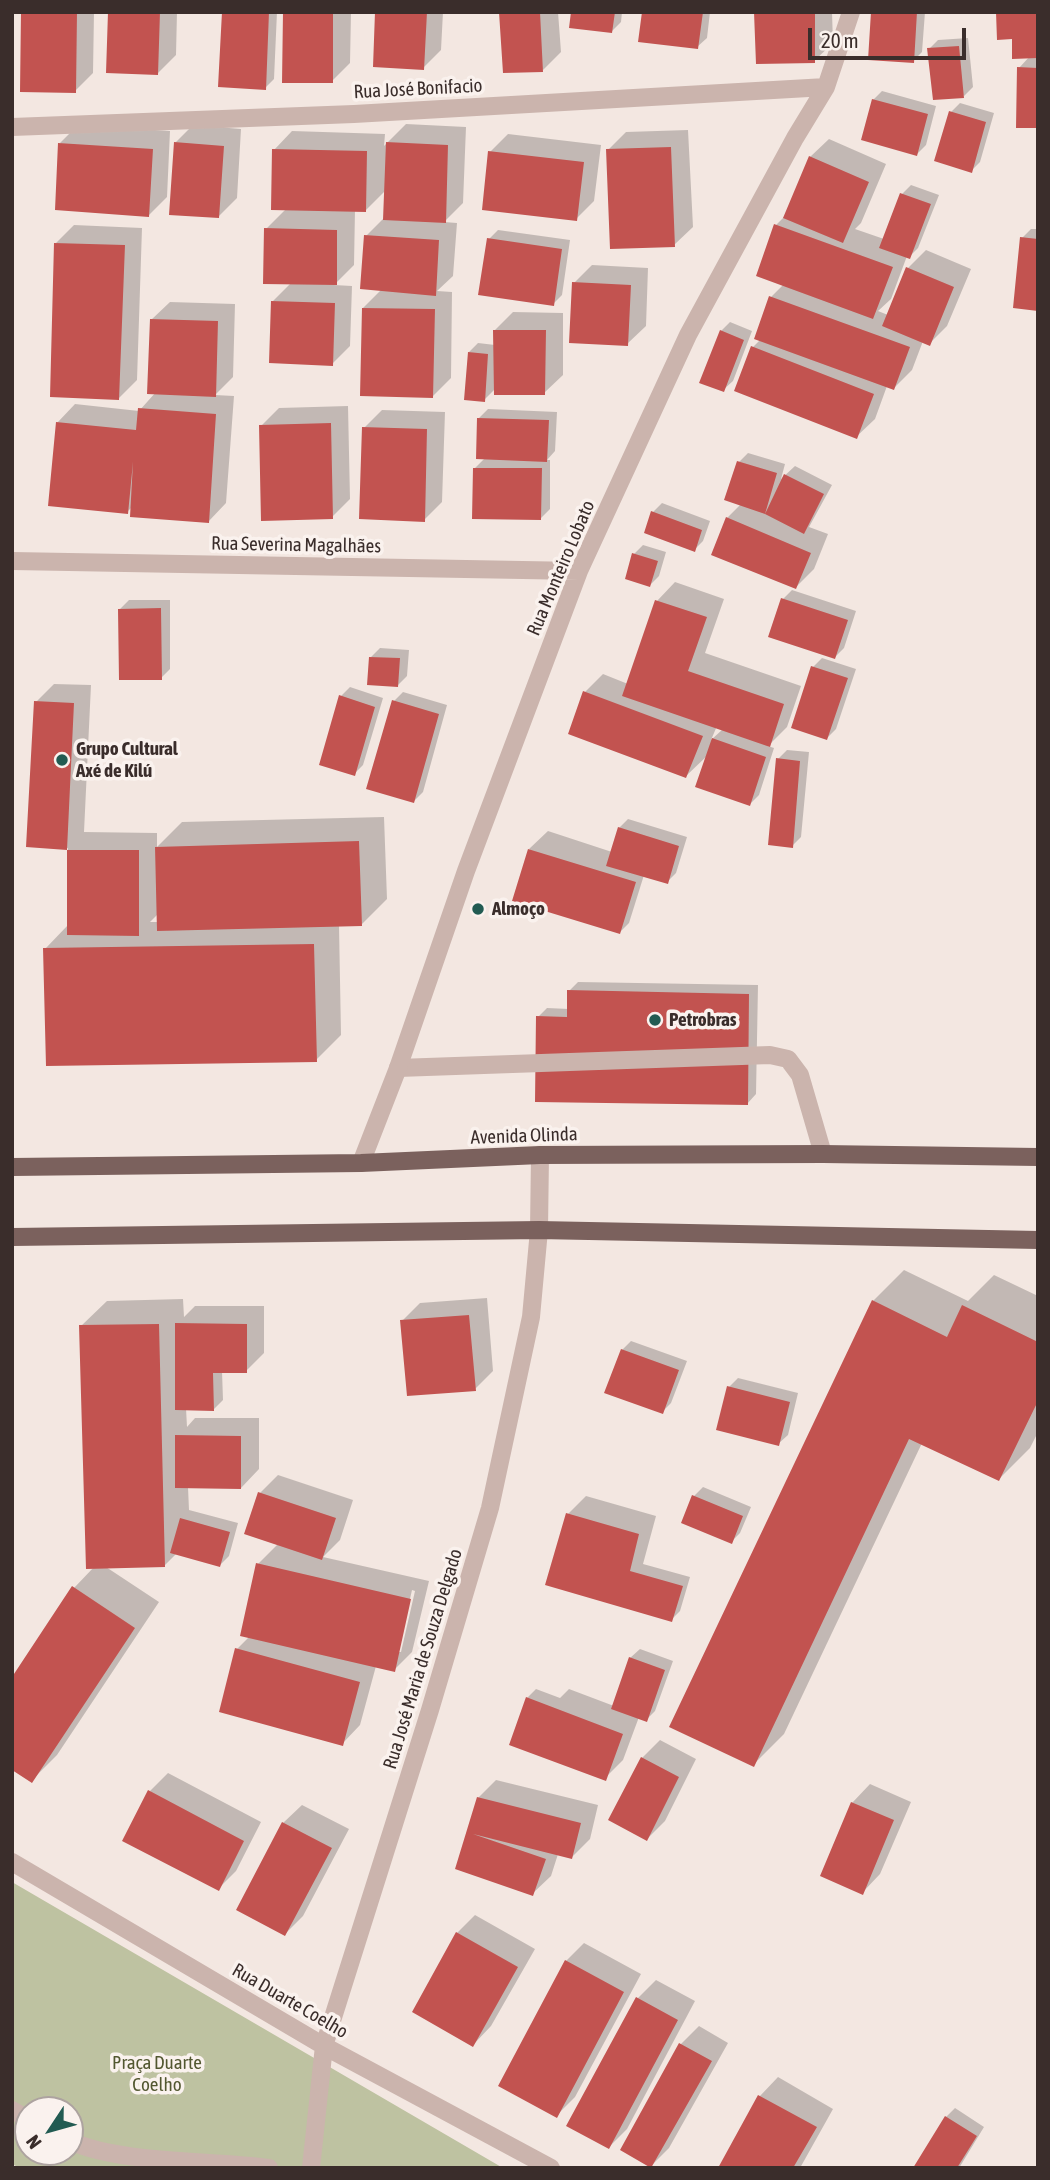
<!DOCTYPE html>
<html>
<head>
<meta charset="utf-8">
<style>
	body { margin:0 }
	#map { position:relative; width:1050px; height:2180px; overflow:hidden; background:#f3e7e1; font-family:"Asap Condensed",sans-serif }
	canvas { display:block }
	.frame { position:absolute; inset:0; border:14px solid #3a2d2b; pointer-events:none }
	.north { position:absolute; left:14px; top:2096px; width:70px; height:70px; box-sizing:border-box; background:#faf2ee; border:2px solid #ada3a0; border-radius:50%; rotate:234deg; font-size:19px; font-weight:700; line-height:28px; text-align:center; color:#3a2d2b }
	.north::after { content:''; display:block; margin:auto; width:24px; height:32px; background:#225b52; clip-path:polygon(50% 0,100% 100%,50% 72%,0 100%) }
	.scale { position:absolute; left:808px; top:28px; width:158px; height:32px; box-sizing:border-box; border:4px solid #3a2d2b; border-top:0; padding-left:9px; font-size:21px; line-height:24px; white-space:nowrap; color:#3a2d2b; -webkit-text-stroke:5px #faf2ee; paint-order:stroke }
</style>
</head>
<body>
<div id="map">
<canvas width="1050" height="2180"></canvas>
<div class="frame"></div>
<div class="north">N</div>
<div class="scale">20 m</div>
</div>
<script>
const g = document.querySelector('canvas').getContext('2d');
g.lineJoin = 'round';
function fill(path, color) {
  g.fillStyle = color;
  g.fill(path, 'evenodd');
}
function stroke(path, color, width, dash) {
  g.strokeStyle = color;
  g.lineWidth = width;
  g.lineCap = dash ? 'butt' : 'round';
  g.setLineDash(dash || []);
  g.stroke(path);
}
function write(font, color, halo, rows, align = 'center') {
  g.font = font + ' "Asap Condensed",sans-serif';
  g.lineWidth = 7;
  g.setLineDash([]);
  g.textBaseline = 'middle';
  g.strokeStyle = halo;
  g.fillStyle = color;
  for (const [text, x, y, turn = 0] of rows) {
    g.save();
    g.translate(x, y);
    g.rotate((+turn || 0) * Math.PI / 180);
    g.textAlign = isNaN(turn) ? turn : align;
    if (halo) g.strokeText(text, 0, 0);
    g.fillText(text, 0, 0);
    g.restore();
  }
}
const green = new Path2D(`
	M12 1882 503 2168H20L12 2164ZM28 2110H70V2152H28Z`);
const shadow = new Path2D(`
	M23 12H94L93 73 75 91Z
	M109 12H177L176 55 158 73Z
	M224 12H277L274 79 265 88Z
	M284 12H351L350 63 332 81Z
	M377 12H443L441 50 423 68Z
	M501 12H558L561 52 543 70Z
	M573 12H622L621 22 612 31Z
	M644 12H710L707 38 697 47Z
	M756 12H832L833 43 814 61Z
	M873 12H925L922 52 913 61Z
	M1038 12V126L1019 68 1030 56 1013 37Z
	M968 38 973 87 964 96 929 49 938 40Z
	M882 91 936 106 926 145 917 154 873 100Z
	M960 103 994 113 980 162 971 171 951 112Z
	M406 124 466 127 463 203 444 222 457 223 453 276 437 291 452 292 451 378 433 396 363 308 382 289 366 236 385 217 386 190 366 210H355L354 265 334 285 352 286 350 346 332 364 272 302 292 282 266 229 287 208 274 150 292 131 385 134 384 146Z
	M78 125 170 131 167 197 149 215 60 143Z
	M193 125 241 129 237 198 219 216 175 143Z
	M688 130 693 227 674 245 608 150 626 132Z
	M508 134 601 145 594 201 576 219 490 152Z
	M829 139 886 164 861 223 855 229 884 239 902 194 911 185 939 195 918 248 909 257 907 256 891 299 878 311 888 315 908 268 926 250 971 269 947 326 929 344 923 341 912 370 894 388 887 386 875 419 856 437 736 390 753 347 760 340 771 297 783 285 776 225 786 215 810 157Z
	M74 225 142 228 137 380 119 398 56 243Z
	M1031 229H1038V309L1022 238Z
	M498 230 570 240 562 295 553 304 489 239Z
	M592 265 648 268 646 326 627 344 574 283Z
	M170 302 235 304 233 377 215 395 234 396 226 503 208 522 132 507 127 512 57 423 75 404 139 411 156 392 151 320Z
	M513 312 563 313V375L544 393 495 389 484 400 469 352 478 343 495 345V330Z
	M730 322 752 331 733 381 723 390 721 331Z
	M348 406 350 499 332 517 261 426 279 408Z
	M488 409 557 412 555 451 547 460H550V509L541 518 474 469 485 458 479 418Z
	M382 410 445 412 442 502 424 520 364 428Z
	M748 453 785 464 781 479 795 466 832 485 809 527 828 534 814 569 796 587 727 518 741 504 739 462Z
	M662 503 710 521 703 541 694 550 653 512Z
	M643 545 666 552 659 576 650 585 634 554Z
	M675 582 724 599 705 653 801 686 787 727 768 746 774 748 759 795 750 804 708 755 686 776 585 692 603 674 628 684 657 601ZM717 726 723 729 711 740Z
	M792 590 856 611 844 648 835 657 783 599Z
	M129 600H170V669L161 678 120 609Z
	M380 648 409 650 407 676 398 685 371 657Z
	M822 658 856 669 836 729 827 738 813 667Z
	M54 684 91 685 84 832 157 833V847L182 822 384 817 387 899 361 925H339L341 1035 316 1060 45 949 68 925V848L28 845 36 702ZM158 914 159 922H150Z
	M350 687 383 698 363 765 354 774 341 696Z
	M403 692 447 705 423 792 414 801 394 701Z
	M787 750 809 752 801 837 792 846 778 759Z
	M628 819 687 837 676 873 667 882 644 875 629 923 620 932 529 849 548 831 612 852 619 828Z
	M578 982 758 985 756 1094 747 1104 538 1017 547 1008 569 1009V991Z
	M904 1270 968 1301 994 1275 1038 1296V1432L1030 1448 999 1479 922 1443 784 1734 753 1765 873 1301Z
	M487 1298 493 1371 475 1389 402 1321 420 1303Z
	M183 1299 184 1317 195 1306H264V1353L246 1371H222L223 1400 214 1409 186 1408 187 1427 195 1418H259V1469L241 1488 188 1487 189 1510 238 1523 229 1556 220 1565 177 1553 164 1566 106 1567 159 1602 57 1755 31 1781 74 1588 94 1567 81 1326 107 1301Z
	M631 1341 687 1361 671 1403 662 1412 622 1350Z
	M738 1378 798 1393 788 1435 778 1444 729 1387Z
	M278 1475 353 1500 340 1540 323 1557 429 1581 412 1652 394 1670 376 1666 360 1725 342 1744 237 1649 250 1636 258 1564 278 1544 260 1493ZM412 1590 415 1591 401 1652H398Z
	M703 1487 751 1507 740 1533 731 1542 694 1496Z
	M586 1496 656 1516 643 1564 690 1577 680 1611 671 1620 568 1514Z
	M640 1649 673 1661 655 1711 646 1720 639 1717 623 1760 605 1778 527 1698 536 1689 560 1698 569 1689 614 1706 630 1658Z
	M660 1740 696 1759 665 1821 647 1839 642 1758Z
	M168 1773 261 1822 236 1871 218 1889 150 1791Z
	M496 1780 598 1805 590 1839 572 1857 558 1854 551 1876 532 1894 457 1868 478 1798Z
	M870 1784 911 1802 880 1874 862 1893 852 1803Z
	M302 1805 349 1829 303 1916 285 1934 283 1823Z
	M475 1915 535 1949 491 2026 473 2045 457 1933Z
	M584 1943 641 1974 575 2097 557 2115 566 1961Z
	M656 1980 695 2001 627 2129 609 2147 638 1998Z
	M699 2026 728 2043 669 2148 651 2166 681 2044Z
	M778 2077 833 2109 800 2168H720L760 2096Z
	M955 2108 984 2127 959 2168H915L946 2117Z`);
const building = new Path2D(`
	M21 12H77L76 93 20 92Z
	M108 12H160L158 75 106 73Z
	M222 12H269L266 90 218 87Z
	M283 12H333V83H282Z
	M375 12H427L424 70 373 67Z
	M499 12H540L543 72 503 73Z
	M571 12H615L612 33 569 28Z
	M642 12H703L698 49 638 42Z
	M754 12H815V63L756 64Z
	M871 12H917L914 63 868 60Z
	M996 12H1038V58L1012 59V39L997 40Z
	M959 46 964 98 933 100 927 48Z
	M1017 67 1038 68V128H1016Z
	M872 99 928 114 917 156 861 140Z
	M949 111 986 122 972 173 934 161Z
	M174 142 224 146 219 218 169 215Z
	M386 142 448 145 446 223 383 220Z
	M58 143 153 149 149 217 55 210Z
	M671 147 675 247 610 249 606 149Z
	M272 149 367 151 366 212 271 210Z
	M488 151 584 162 577 221 482 210Z
	M809 156 869 182 843 243 783 218Z
	M900 193 931 204 910 259 879 248Z
	M774 224 893 267 873 319 756 276Z
	M264 228 337 230V285L263 284Z
	M364 235 439 240 436 296 360 289Z
	M1020 237 1038 239V311L1013 308Z
	M487 238 562 249 554 306 478 295Z
	M54 243 125 245 119 400 50 397Z
	M906 267 954 287 930 346 882 326Z
	M572 282 631 285 628 346 569 343Z
	M769 296 910 347 894 390 754 339Z
	M271 301 335 303 333 366 269 363Z
	M362 308 435 309 433 398 360 396Z
	M150 319 218 321 216 397 147 394Z
	M493 330H546L545 395H494Z
	M720 330 744 340 724 392 699 383Z
	M751 346 874 394 857 439 734 391Z
	M468 352 488 354 485 402 464 400Z
	M138 408 216 414 209 523 130 517 133 462 128 514 48 506 56 422 136 430Z
	M477 418 549 420 547 462 476 459Z
	M331 423 333 519 261 521 259 425Z
	M362 427 427 429 425 522 359 519Z
	M737 461 777 473 765 514 724 500Z
	M473 468H542L541 520 472 519Z
	M784 474 824 494 804 534 765 514Z
	M651 511 702 530 695 552 644 533Z
	M726 517 811 553 796 589 711 555Z
	M632 553 658 561 650 587 625 579Z
	M781 598 848 620 835 659 768 637Z
	M655 600 707 617 688 671 784 704 770 747 622 696Z
	M161 608 162 680H119L118 609Z
	M369 657 400 658 398 687 367 685Z
	M811 666 848 678 827 740 791 728Z
	M583 691 703 736 686 778 568 734Z
	M339 695 375 707 355 776 319 765Z
	M392 700 439 714 414 803 366 789Z
	M34 701 74 703 67 850 26 847Z
	M712 738 766 757 750 806 695 787Z
	M776 758 800 761 793 848 768 845Z
	M618 827 679 846 668 884 606 866Z
	M359 841 362 926 157 931 155 847Z
	M528 849 636 882 620 934 512 901Z
	M67 850H139V936L67 935Z
	M314 944 317 1062 46 1066 43 948Z
	M567 990 749 994 748 1105 535 1102 536 1016 567 1017Z
	M872 1300 947 1337 962 1305 1038 1342V1401L999 1481 909 1439 754 1767 669 1727Z
	M469 1315 476 1391 407 1396 400 1320Z
	M175 1323 247 1324V1373H213L214 1411 175 1410Z
	M159 1324 165 1567 86 1569 79 1325Z
	M621 1349 679 1370 663 1414 604 1393Z
	M727 1386 790 1402 779 1446 716 1430Z
	M175 1435 241 1436V1489L175 1488Z
	M258 1492 336 1518 322 1560 244 1534Z
	M692 1495 743 1516 732 1544 681 1523Z
	M566 1513 639 1534 630 1571 683 1586 672 1622 545 1585Z
	M180 1518 230 1532 220 1567 170 1553Z
	M256 1563 411 1599 395 1672 240 1636Z
	M72 1586 135 1628 32 1783 12 1770V1677Z
	M235 1648 360 1682 343 1746 219 1712Z
	M629 1657 665 1670 647 1722 611 1709Z
	M526 1697 623 1734 606 1781 509 1745Z
	M641 1757 679 1777 647 1841 608 1820Z
	M148 1790 244 1841 219 1891 122 1841Z
	M477 1797 581 1823 572 1859 473 1834 546 1859 533 1896 455 1869Z
	M851 1802 894 1820 863 1895 820 1876Z
	M282 1822 332 1848 285 1936 236 1910Z
	M456 1932 518 1967 473 2047 412 2012Z
	M565 1960 624 1992 557 2118 498 2086Z
	M636 1997 678 2020 609 2149 566 2126Z
	M679 2043 712 2061 651 2168 620 2150Z
	M758 2095 817 2127 793 2168H718Z
	M945 2116 977 2136 957 2168H913Z`);
const service = new Path2D(`
	M398 1068 770 1055 788 1059 800 1075 823 1154`);
const minor = new Path2D(`
	M12 127 354 114 826 87
	M12 561 579 571
	M361 1163 398 1068 466 871 579 571 688 335 795 138 826 87 851 12
	M12 1862 324 2046 551 2168
	M12 2110 28 2119
	M70 2141C122 2164 210 2160 269 2168
	M311 2168 324 2046 430 1710 490 1508 531 1317 539 1230 540 1155`);
const primary = new Path2D(`
	M12 1167 361 1163 540 1155 823 1154 1038 1157
	M12 1237 539 1230 1038 1240`);
const markers = [
	[62,760,7,"#225b52"],
	[478,909,7,"#225b52"],
	[655,1020,7,"#225b52"]
];
const streetNames = [
	["Rua José Bonifacio",418,89,-3],
	["Rua Severina Magalhães",296,545,1],
	["Rua Monteiro Lobato",561,568,-67],
	["Avenida Olinda",524,1136,-2],
	["Rua José Maria de Souza Delgado",423,1659,-73],
	["Rua Duarte Coelho",290,2001,30]
];
const poiNames = [
	["Grupo Cultural",76,749],
	["Axé de Kilú",76,771],
	["Almoço",492,909],
	["Petrobras",669,1020]
];
const parkNames = [
	["Praça Duarte",157,2063],
	["Coelho",157,2085]
];
fill(green, '#bec2a1');
fill(shadow, '#0003');
fill(building, '#c25350');
stroke(service, '#cbb4ad', 18);
stroke(minor, '#cbb4ad', 18);
stroke(primary, '#7b615d', 18);
for (const [x, y, r, color] of markers) {
  const dot = new Path2D();
  dot.arc(x, y, r, 0, 2 * Math.PI);
  g.fillStyle = color;
  g.fill(dot);
  stroke(dot, '#faf2ee', 2.5);
}
write('19px', '#3a2d2b', '#faf2ee', streetNames);
write('bold 19px', '#3a2d2b', '#faf2ee', poiNames, 'left');
write('19px', '#525730', '#faf2ee', parkNames);
</script>
</body>
</html>
